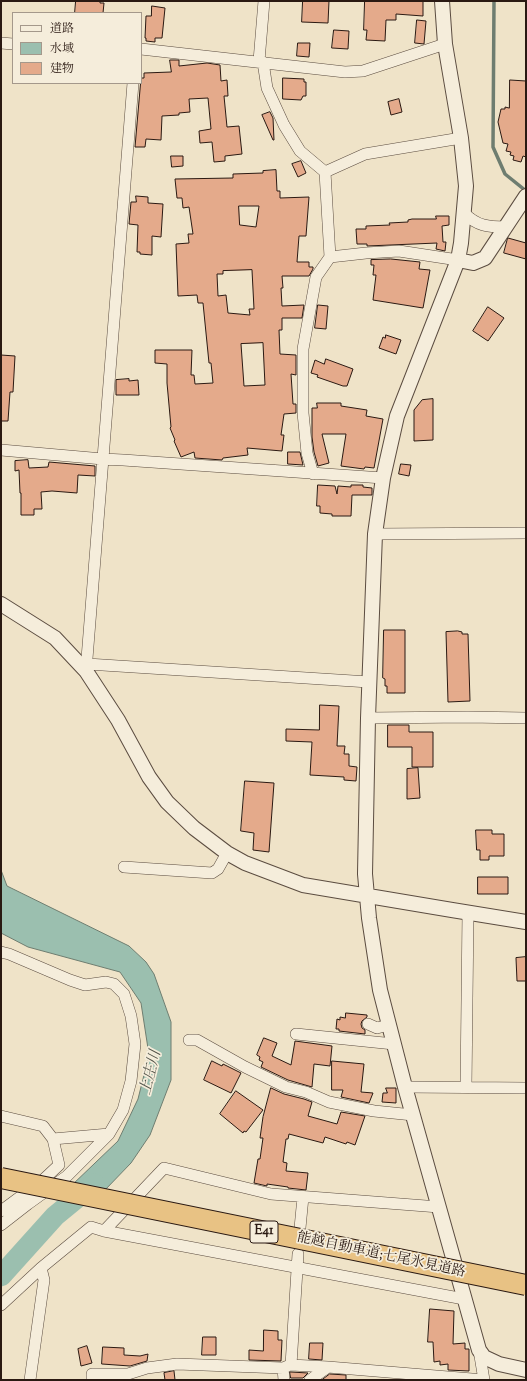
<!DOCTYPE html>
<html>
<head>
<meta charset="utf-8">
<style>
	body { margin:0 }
	#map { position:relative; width:527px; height:1381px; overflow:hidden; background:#efe3c8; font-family:"Sorts Mill Goudy","Noto Serif JP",serif }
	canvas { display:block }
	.frame { position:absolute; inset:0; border:2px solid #2a1912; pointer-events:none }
	.legend { position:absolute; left:12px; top:12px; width:130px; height:72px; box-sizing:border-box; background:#f5eddb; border:1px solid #a4988b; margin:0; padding:5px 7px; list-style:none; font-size:12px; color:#2a1912 }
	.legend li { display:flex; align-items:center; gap:8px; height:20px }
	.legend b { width:20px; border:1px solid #a4988b }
</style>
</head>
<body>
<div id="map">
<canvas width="527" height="1381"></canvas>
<div class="frame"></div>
<ul class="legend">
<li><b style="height:5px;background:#f5eddb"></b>道路</li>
<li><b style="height:11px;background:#9bbfaf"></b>水域</li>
<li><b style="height:11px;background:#e4aa8b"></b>建物</li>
</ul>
</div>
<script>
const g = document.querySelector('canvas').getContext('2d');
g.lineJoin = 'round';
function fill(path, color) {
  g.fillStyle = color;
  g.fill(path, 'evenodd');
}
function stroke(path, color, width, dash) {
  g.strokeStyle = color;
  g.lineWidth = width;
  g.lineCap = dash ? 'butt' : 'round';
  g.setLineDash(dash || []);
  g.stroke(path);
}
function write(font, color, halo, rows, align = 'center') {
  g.font = font + ' "Sorts Mill Goudy","Noto Serif JP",serif';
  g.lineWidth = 3.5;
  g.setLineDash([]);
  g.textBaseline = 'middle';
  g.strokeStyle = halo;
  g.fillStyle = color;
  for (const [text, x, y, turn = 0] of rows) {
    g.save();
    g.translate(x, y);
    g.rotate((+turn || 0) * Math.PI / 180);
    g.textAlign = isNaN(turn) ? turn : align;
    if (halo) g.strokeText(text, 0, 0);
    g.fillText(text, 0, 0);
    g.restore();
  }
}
const water = new Path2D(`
	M1 870 7 886 129 946 146 962 154 974 171 1022V1080L150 1135 131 1163 104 1191 71 1186 118 1141 138 1099 149 1055 141 1003 120 972 28 947 1 933Z`);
const stream = new Path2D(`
	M494 1 493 147 505 174 526 191`);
const river = new Path2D(`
	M1 1276 55 1216 94 1184`);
const building = new Path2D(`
	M76 1H100V3H104L103 13H75Z
	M303 1H329L328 23 302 22Z
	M365 1H423V16L396 14V20H386L385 41 366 40 367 30H364Z
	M152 6 165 8 162 38H155V42L146 41V38H145L146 16H151Z
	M417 20 426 21 424 44 415 43Z
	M334 30 349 31 348 49 332 48Z
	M298 43H310L309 57 297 56Z
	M170 60H179V66L207 63 220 65 221 81 227 80 228 96H224L227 127 239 126 242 154 225 156V161L214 162 212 142 200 143 199 131 211 129 208 98 189 99 190 112 179 113V115L162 116 161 140 146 139 145 147H135L141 78H144V73L171 72Z
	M283 78 304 79V82H306V96H303L301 100 283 99Z
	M510 80 526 81V157L523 156 521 162 513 160 514 156 510 155 511 152 506 151 508 144 503 143 498 122 501 109H505V107L509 108Z
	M399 99 402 112 391 115 388 102Z
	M270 112 273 118 274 140H273L262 115Z
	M171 156H183V166L172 167Z
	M301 161 306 173 298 177 292 164Z
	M276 170 277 191H280V198L309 197 306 236H299L297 262H309V267H313V269L309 276H282L283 288H281L282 306 304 305 302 318H282V330H279L280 354 296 355V375L291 374 293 404H296V413L284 414 281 435H284L282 451 247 448 248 455 223 458 222 460 195 458 194 452 181 457 174 441 175 440 170 428 171 427 167 383V364L155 363V350H192L191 375H194L195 384 213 383 211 363H209L203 303H198L197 295 178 296 176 244 189 243 188 234H193L189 207 183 208 182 198H177L175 179 233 178V174L263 173V171ZM239 206H259L256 227 240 225ZM252 270 254 309H249L250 315 228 313 226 295 218 296 217 274H223V271ZM263 343 265 385 244 386 241 344Z
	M136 196 148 197V203L163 204 161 237 152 236V255L140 254V252H137L138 225 129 224 131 202H136Z
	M436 216H449V225L442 226 443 242H446L445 251 436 249 437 243 367 246V244H357L356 229H366V226L390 225 389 223 408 222V220L412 219H436Z
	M508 238 526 243V259L504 253Z
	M391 259 420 262 419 269 430 270 423 308 373 300 376 275H373L374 265H371V260Z
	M318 305 328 306 326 329 315 328Z
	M488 307 504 318 488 341 473 331Z
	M386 335 401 340 396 354 379 348 383 337 385 338Z
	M1 355 15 356 13 392H10L8 421H1Z
	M326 359 353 369 347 386H343L317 377 318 375 311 373 315 360 324 364Z
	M129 379V381L138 380 139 395H116V380Z
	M433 399V440L414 441V410L422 400Z
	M317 403H341V406L367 410 366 416 383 419 374 468 365 467 364 469 341 466 346 434H322L329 463 318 466 314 452 312 437V408H317Z
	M288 452H300L303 465 288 464Z
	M28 460 29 468 48 467 49 462 95 466V476L78 475 77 493 52 491 41 492 42 509H34V515H21V493H20L19 470 15 471V461Z
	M401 464 411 465 409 476 399 474Z
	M318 485 335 486 337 494 338 486 351 487V485H363V487L372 488V495H352L351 516H332V514L320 513V506H317Z
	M384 630H405V693H387V686H385V679L383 678Z
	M458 631 462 632V634H468L470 701 448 702 446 632Z
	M320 705 339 706 337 746H345L344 754H349V766L357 767 356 781 344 780V777L310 775 312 742 286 741V729L319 730Z
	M388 725H409V732H433V767H412V747H388Z
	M418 768 420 798 407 799V769Z
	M245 781 274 783 269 852 253 850 254 833 241 831Z
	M476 830H492V834H504V856H489V860H480V850H477Z
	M478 877H508V894H478Z
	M526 957V981H517L516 958Z
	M346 1013 367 1015V1017L362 1021 361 1024 362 1028 365 1030V1034L339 1031V1029H336L337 1019 340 1020V1017L345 1018Z
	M264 1038 277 1043 272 1056 291 1065 295 1041 332 1046 330 1066 314 1064 312 1087 288 1080 261 1067 263 1062 259 1060 260 1057 257 1055Z
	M212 1061 222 1066 223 1064 241 1073 231 1093 204 1080Z
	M332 1061 364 1064 361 1092 373 1093 369 1103 341 1097 343 1090H332Z
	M271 1088 284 1094 304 1099 312 1102 308 1116 337 1124 341 1112 365 1116 355 1145 347 1142 346 1144 325 1137 323 1143 289 1134 288 1139H286L283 1162 287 1163 286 1171 308 1173 306 1190 288 1188V1187L267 1184V1186L254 1183 258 1159H260L263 1138H260L263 1117Z
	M386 1088H396V1103L382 1102 383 1093H387Z
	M236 1091 263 1110 246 1132 244 1131 243 1133 220 1114Z
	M430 1309 454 1311 453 1344 465 1343V1349H469V1371L448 1370V1364L440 1365V1361L434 1362 433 1342H428Z
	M264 1330 278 1331V1340H282L281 1361 249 1360V1350L263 1351Z
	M203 1337H216V1355H202Z
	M310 1343H323L322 1360 309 1359Z
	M87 1346 92 1363 81 1366 78 1349Z
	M103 1347 124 1348V1355L140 1356 148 1354 147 1361 130 1366 102 1364Z
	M174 1371 175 1380H165L164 1373Z
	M290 1372H291L308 1373 303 1378H291Z
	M330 1374 346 1375V1380H322Z`);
const minor = new Path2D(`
	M1 43 13 44
	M141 49 345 72 363 71 445 44
	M259 61 264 1
	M263 62 267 88 284 125 300 151 325 172 330 257 316 277 303 349V413L307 453 313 474
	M325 172 365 154 461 138
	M464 213C477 226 488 227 505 227
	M330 257 366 253 399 251 458 260
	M1 450 103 459 123 460 383 478
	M375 534 526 533
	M87 664 369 682
	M86 671 133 83
	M368 718 468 717 526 718
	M124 867 212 873 218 869 227 853
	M1 952 9 954 70 980 85 985 106 982 114 984 124 994 131 1016 135 1044 131 1081 123 1110 109 1134
	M368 1024 377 1028 389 1025
	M296 1034 394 1044
	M189 1040H197L245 1067 286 1087 306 1092 329 1102 374 1111 413 1115
	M405 1087 526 1088
	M466 1087 468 913
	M1 1116 43 1126 53 1139 109 1134 67 1176 28 1204 1 1225
	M439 1207 271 1194 164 1168 104 1231 464 1299
	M1 1211 43 1180 59 1165 53 1139
	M300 1228 303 1197
	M298 1254 291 1365 328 1367 310 1380
	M1 1305 41 1268
	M328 1367 484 1380 479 1350
	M30 1380 44 1280 41 1268 91 1227 104 1231
	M92 1380V1374H128L147 1368 177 1364 283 1368
	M284 1380 283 1368 290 1365`);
const tertiary = new Path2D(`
	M442 1 445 44 461 138 466 186 461 243 458 260 397 416 383 478 375 534 368 718 365 874 369 918 380 990 405 1087 479 1350 484 1357 499 1364 526 1370
	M458 260 473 263 485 258 526 196
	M1 604 55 638 86 671 118 720 149 777 167 802 194 828 227 853 245 863 303 885 452 910 526 922`);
const motorwayBridge = new Path2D(`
	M1 1178 526 1285`);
const shields = [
	[264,1232,28]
];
const shieldNames = [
	["E41",264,1232]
];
const streetNames = [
	["能越自動車道;七尾氷見道路",381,1256,12]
];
const waterNames = [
	["上庄川",152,1073,-76]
];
fill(water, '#9bbfaf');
stroke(water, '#6e7d70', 1);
stroke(stream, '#6e7d70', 3.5);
stroke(river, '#9bbfaf', 21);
fill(building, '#e4aa8b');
stroke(building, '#2a1912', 1);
stroke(minor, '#5b4c40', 12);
stroke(tertiary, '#5b4c40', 16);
stroke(minor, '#f5eddb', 11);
stroke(tertiary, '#f5eddb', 14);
stroke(motorwayBridge, '#2a1912', 22, []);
stroke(motorwayBridge, '#e8c284', 20);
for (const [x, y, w] of shields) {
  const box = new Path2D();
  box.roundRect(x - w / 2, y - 11, w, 22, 3);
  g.fillStyle = '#f5eddb';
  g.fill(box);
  stroke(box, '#2a1912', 1);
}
write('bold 13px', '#2a1912', null, shieldNames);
write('14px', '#2a1912', '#f5eddb', streetNames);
write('italic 15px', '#525349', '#f5eddb', waterNames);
</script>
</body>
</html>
